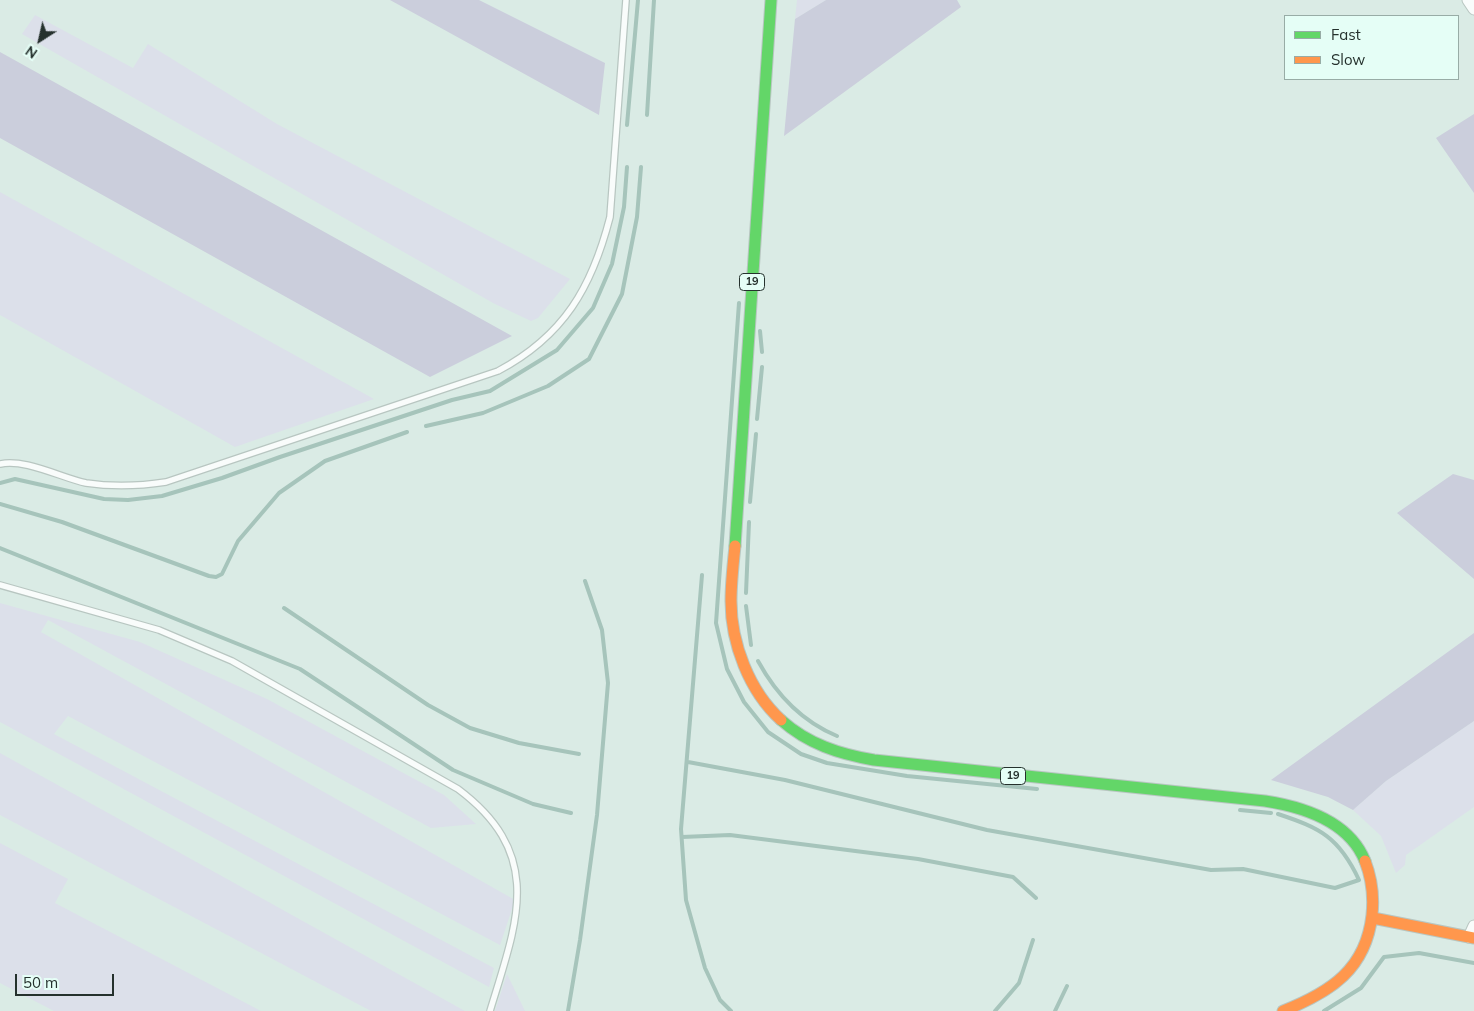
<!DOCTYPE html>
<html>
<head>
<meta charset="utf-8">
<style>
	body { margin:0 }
	#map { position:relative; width:1474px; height:1011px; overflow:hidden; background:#daebe5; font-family:Mulish,sans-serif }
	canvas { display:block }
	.legend { position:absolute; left:1284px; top:15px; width:175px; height:65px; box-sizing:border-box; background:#e5fef6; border:1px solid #98aca6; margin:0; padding:6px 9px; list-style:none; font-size:15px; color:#25312d }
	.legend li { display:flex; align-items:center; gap:10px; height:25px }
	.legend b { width:25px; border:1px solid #98aca6 }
	.north { position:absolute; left:15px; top:15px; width:50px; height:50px; -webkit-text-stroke:4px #e5fef6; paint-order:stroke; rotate:215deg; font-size:14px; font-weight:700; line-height:20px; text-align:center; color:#25312d }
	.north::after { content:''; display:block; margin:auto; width:18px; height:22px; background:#25312d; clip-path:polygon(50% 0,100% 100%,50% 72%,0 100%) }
	.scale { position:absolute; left:15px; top:974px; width:99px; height:22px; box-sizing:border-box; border:2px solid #25312d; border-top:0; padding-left:6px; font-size:15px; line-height:18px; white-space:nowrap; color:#25312d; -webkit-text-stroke:4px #e5fef6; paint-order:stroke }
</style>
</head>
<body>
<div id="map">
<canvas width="1474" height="1011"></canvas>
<ul class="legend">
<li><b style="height:6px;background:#63d668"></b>Fast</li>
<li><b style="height:6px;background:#ff974d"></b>Slow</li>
</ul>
<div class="north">N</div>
<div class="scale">50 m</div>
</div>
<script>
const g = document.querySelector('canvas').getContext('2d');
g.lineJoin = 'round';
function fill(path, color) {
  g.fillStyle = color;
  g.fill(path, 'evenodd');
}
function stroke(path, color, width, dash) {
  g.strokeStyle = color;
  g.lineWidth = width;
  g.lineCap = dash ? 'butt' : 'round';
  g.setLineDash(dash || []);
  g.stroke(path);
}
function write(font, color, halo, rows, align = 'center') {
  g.font = font + ' Mulish,sans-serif';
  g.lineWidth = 5;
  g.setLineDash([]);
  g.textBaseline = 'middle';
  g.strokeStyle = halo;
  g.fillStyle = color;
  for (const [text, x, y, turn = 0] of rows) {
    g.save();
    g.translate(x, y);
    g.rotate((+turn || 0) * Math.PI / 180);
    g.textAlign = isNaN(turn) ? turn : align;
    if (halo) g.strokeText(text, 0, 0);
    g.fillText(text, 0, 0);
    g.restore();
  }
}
const green = new Path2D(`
	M797 0H826L795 19Z
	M35 15 133 68 148 44 277 124 570 279 538 318 531 321 493 303 22 34Z
	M0 192 374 399 235 447 0 315Z
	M0 603 140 642 267 699 444 795 476 824 431 828 48 620 41 632 515 900 500 945 68 716 54 734 494 968 489 987 0 722Z
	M1474 721V807L1406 855 1405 865 1396 873 1381 836 1353 810 1386 781Z
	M0 753 465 1011H371L0 815Z
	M0 843 68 879 55 903 261 1011H54L0 983Z
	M507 974 525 1011H495Z`);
const forest = new Path2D(`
	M390 0H479L605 63 599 115Z
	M826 0H957L961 7 784 136 795 19Z
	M0 52 512 336 430 377 0 138Z
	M1474 114V193L1436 138Z
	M1453 474 1474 480V579L1397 513Z
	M1474 633V721L1386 781 1353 810 1328 797 1271 780Z`);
const stream = new Path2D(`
	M647 115 654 0
	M627 125 638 0
	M739 303 716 623 727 669 744 702 768 732 801 754 827 763 907 776 1037 789
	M760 331 762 352
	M757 419 762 367
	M426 426 483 413 548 386 589 359 622 294 637 217 641 167
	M0 483 15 479 104 499 128 500 162 496 222 478 280 457 452 400 490 391 557 350 593 308 612 264 624 207 627 167
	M750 502 756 434
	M0 504 62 522 209 576 216 577 222 574 238 541 279 493 325 461 407 432
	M0 548 300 669 453 770 533 804 571 813
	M702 575 681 829 686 900 705 968 720 1000 731 1011
	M746 593 749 522
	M746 606 751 645
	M284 608 428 705 470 728 519 743 579 754
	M758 661C776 694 801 721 837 736
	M688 762 785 780 987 830 1211 870 1243 869 1335 888 1359 880C1339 837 1320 828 1278 814
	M1240 810 1271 813
	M682 837 730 835 918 859 1013 877 1036 898
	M568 1011 580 940 597 815 608 683 602 630 585 581
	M995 1011 1019 983 1033 940
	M1055 1011 1067 986
	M1324 1011 1361 988 1384 957 1419 953 1474 963`);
const lane = new Path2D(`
	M0 464C24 458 62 478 86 483 113 487 140 486 166 482L498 371C564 336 592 287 610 217L626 0
	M0 585 159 630 232 661 458 789C546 855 517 922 490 1011`);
const street = new Path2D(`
	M1468 0 1474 9
	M1469 937 1474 926`);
const fast = new Path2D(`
	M735 546 771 0
	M781 720C808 744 839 754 874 760L1265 801C1304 807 1349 821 1365 861`);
const slow = new Path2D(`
	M735 546C733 565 731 583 731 601 731 643 749 691 781 720
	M1373 918 1474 938
	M1283 1011C1331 992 1366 969 1372 915 1374 896 1372 879 1365 861`);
const shields = [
	[752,282,25],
	[1013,776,25]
];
const shieldNames = [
	["19",752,282],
	["19",1013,776]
];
fill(green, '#dce0ea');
fill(forest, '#cbcedc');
stroke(stream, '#a6c4bb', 4);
stroke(lane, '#b8c6c1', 8);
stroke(street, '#b8c6c1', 13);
stroke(fast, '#b8c6c1', 13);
stroke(slow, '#b8c6c1', 13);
stroke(lane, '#f9fcfb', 5.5);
stroke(street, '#f9fcfb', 11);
stroke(fast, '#63d668', 11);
stroke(slow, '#ff974d', 11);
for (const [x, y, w] of shields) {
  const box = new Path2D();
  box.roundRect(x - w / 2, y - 8.5, w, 17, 4);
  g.fillStyle = '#e5fef6';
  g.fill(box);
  stroke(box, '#25312d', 1);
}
write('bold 11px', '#25312d', null, shieldNames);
</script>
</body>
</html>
